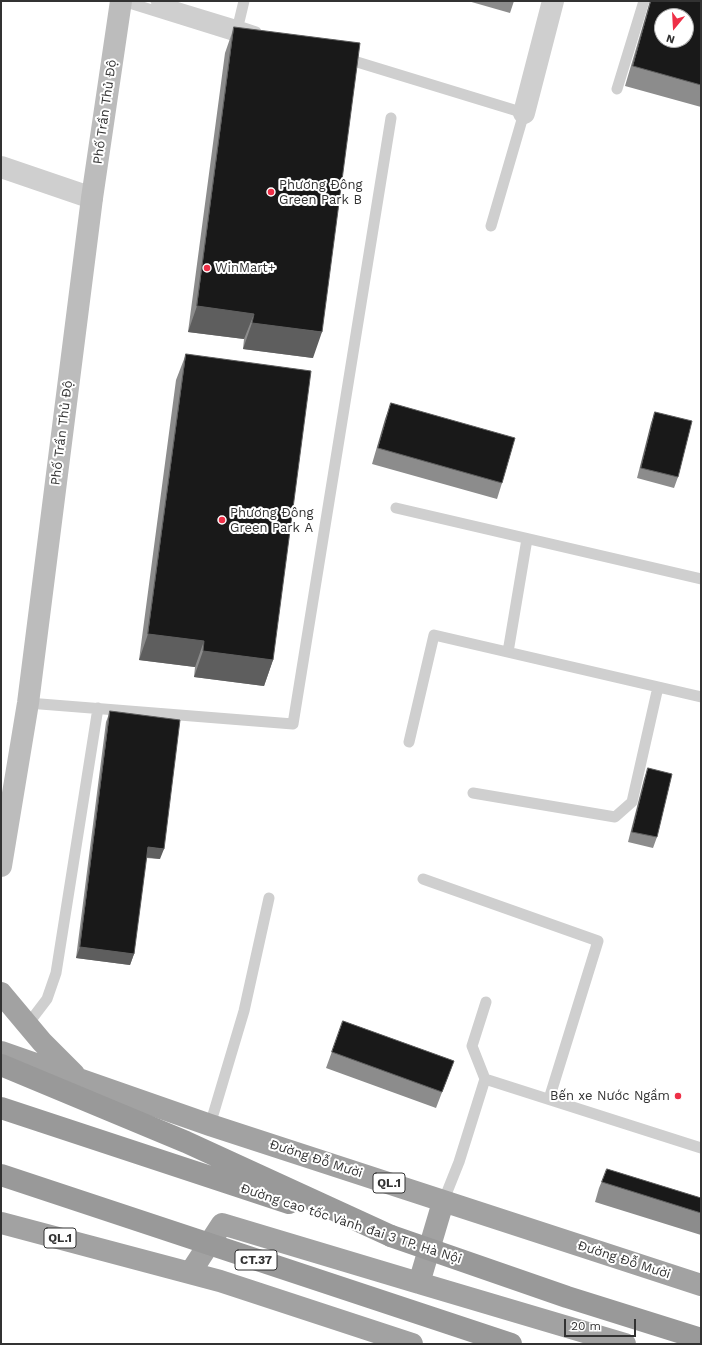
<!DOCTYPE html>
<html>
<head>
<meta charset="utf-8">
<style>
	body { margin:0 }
	#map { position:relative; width:702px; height:1345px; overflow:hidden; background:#fff; font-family:"Work Sans",sans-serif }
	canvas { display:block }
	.frame { position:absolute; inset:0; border:2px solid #323232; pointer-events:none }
	.north { position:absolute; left:654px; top:8px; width:40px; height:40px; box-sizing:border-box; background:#fff; border:1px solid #adadad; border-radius:50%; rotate:198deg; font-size:11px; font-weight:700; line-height:16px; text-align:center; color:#323232 }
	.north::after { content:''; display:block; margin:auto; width:14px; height:18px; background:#ee2f47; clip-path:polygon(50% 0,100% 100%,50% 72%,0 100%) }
	.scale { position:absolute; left:564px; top:1319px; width:72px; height:18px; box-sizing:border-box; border:2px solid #323232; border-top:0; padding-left:5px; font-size:12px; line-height:14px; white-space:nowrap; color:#323232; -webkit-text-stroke:3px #fff; paint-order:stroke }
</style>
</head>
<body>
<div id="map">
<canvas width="702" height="1345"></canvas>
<div class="frame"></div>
<div class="north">N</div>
<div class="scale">20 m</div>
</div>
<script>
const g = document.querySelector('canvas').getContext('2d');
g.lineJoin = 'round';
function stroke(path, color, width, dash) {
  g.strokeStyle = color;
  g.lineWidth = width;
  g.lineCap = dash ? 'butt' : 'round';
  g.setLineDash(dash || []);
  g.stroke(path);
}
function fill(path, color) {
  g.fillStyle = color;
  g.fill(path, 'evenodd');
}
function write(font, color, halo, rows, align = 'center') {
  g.font = font + ' "Work Sans",sans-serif';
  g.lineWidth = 4;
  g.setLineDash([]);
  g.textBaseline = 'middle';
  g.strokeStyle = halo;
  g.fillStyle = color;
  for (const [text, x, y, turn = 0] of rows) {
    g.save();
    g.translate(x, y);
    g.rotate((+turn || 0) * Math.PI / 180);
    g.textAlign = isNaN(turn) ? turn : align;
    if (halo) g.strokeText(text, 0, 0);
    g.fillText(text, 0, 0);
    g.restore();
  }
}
const service = new Path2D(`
	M123 1 232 35
	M156 1 238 26 244 1
	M238 26 256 32
	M344 58 524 113 491 226
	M617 89 644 1
	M396 508 701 579
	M508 652 527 539
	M28 703 293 724 391 118
	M409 742 434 635 701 697
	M473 793 615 817 632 802 658 687
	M423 879 598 941 549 1099
	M28 1024 47 999 56 973 98 708
	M485 1079 701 1148
	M210 1125 244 1011 269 898
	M443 1202 459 1162 485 1079 472 1046 486 1002`);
const minor = new Path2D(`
	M524 113 553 1
	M1 167 92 198`);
const secondary = new Path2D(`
	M1 866 28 703 92 198 121 1`);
const trunk = new Path2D(`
	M1 993 42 1042 74 1074
	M1 1052 210 1125 701 1285
	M1 1223 220 1281 412 1344
	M190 1273 222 1224 419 1283 443 1202
	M419 1283 625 1344`);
const motorway = new Path2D(`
	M1 1065 186 1142 391 1236
	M1 1108 289 1203`);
const motorwayBridge = new Path2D(`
	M1 1175 511 1344
	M391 1236 567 1297 701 1339`);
const wall = new Path2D(`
	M468 1H514L510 13Z
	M650 1H701V107L625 86Z
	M234 27 313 358 243 349 244 339 188 332 225 53Z
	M186 354 273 660 264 686 194 677 195 667 139 660 176 380Z
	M391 403 502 483 497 499 372 464 385 419Z
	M655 412 678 477 674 488 637 478 651 423Z
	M110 711 160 859 146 858 134 954 130 965 76 958 106 722Z
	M648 768 657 837 653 848 628 842 644 779Z
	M343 1021 454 1061 436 1108 326 1068Z
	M607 1169 701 1198V1235L595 1202 599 1188Z`);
const shadedWall = new Path2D(`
	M197 306 254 314 244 339 188 332Z
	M252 323 322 332 313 358 243 349Z
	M148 634 204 641 195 667 139 660Z
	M203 651 273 660 264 686 194 677Z
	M148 847 164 849 160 859 144 857Z
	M80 947 134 954 130 965 76 958Z`);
const building = new Path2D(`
	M651 1H701V85L633 66ZM662 16H686V40H662Z
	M234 27 360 43 322 332 252 323 254 314 197 306Z
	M186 354 311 371 273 660 203 651 204 641 148 634Z
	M391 403 515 438 502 483 378 448Z
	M655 412 692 421 678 477 641 468Z
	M110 711 180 720 164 849 148 847 134 954 80 947Z
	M648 768 672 774 657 837 632 832Z
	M343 1021 454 1061 442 1092 332 1052Z
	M607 1169 701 1198V1213L602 1182Z`);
const markers = [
	[271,192,4,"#ee2f47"],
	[207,268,4,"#ee2f47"],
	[222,520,4,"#ee2f47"],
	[678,1096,4,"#ee2f47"]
];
const shields = [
	[389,1183,32],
	[60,1238,32],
	[256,1260,42]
];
const shieldNames = [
	["QL.1",389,1183],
	["QL.1",60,1238],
	["CT.37",256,1260]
];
const streetNames = [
	["Phố Trần Thủ Độ",105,112,-82],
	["Phố Trần Thủ Độ",62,433,-83],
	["Đường Đỗ Mười",316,1159,18],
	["Đường cao tốc Vành đai 3 TP. Hà Nội",351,1224,18],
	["Đường Đỗ Mười",624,1260,18]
];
const poiNames = [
	["Phương Đông",279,185],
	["Green Park B",279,200],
	["WinMart+",215,268],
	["Phương Đông",230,513],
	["Green Park A",230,528],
	["Bến xe Nước Ngầm",670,1096,"right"]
];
stroke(service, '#cfcfcf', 11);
stroke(minor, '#cfcfcf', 22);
stroke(secondary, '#bcbcbc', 22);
stroke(trunk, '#a2a2a2', 22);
stroke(motorway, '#999', 22);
stroke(motorwayBridge, '#999', 22);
fill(wall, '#8c8c8c');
fill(shadedWall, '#5e5e5e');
fill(building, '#191919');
stroke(building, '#5e5e5e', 1);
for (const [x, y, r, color] of markers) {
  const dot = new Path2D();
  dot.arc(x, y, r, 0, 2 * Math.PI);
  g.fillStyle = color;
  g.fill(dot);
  stroke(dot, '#fff', 1.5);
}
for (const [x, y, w] of shields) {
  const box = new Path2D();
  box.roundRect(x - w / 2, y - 10, w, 20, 3);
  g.fillStyle = '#fff';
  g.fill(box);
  stroke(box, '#323232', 1);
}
write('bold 12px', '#323232', null, shieldNames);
write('13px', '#323232', '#fff', streetNames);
write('13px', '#323232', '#fff', poiNames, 'left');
</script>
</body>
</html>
